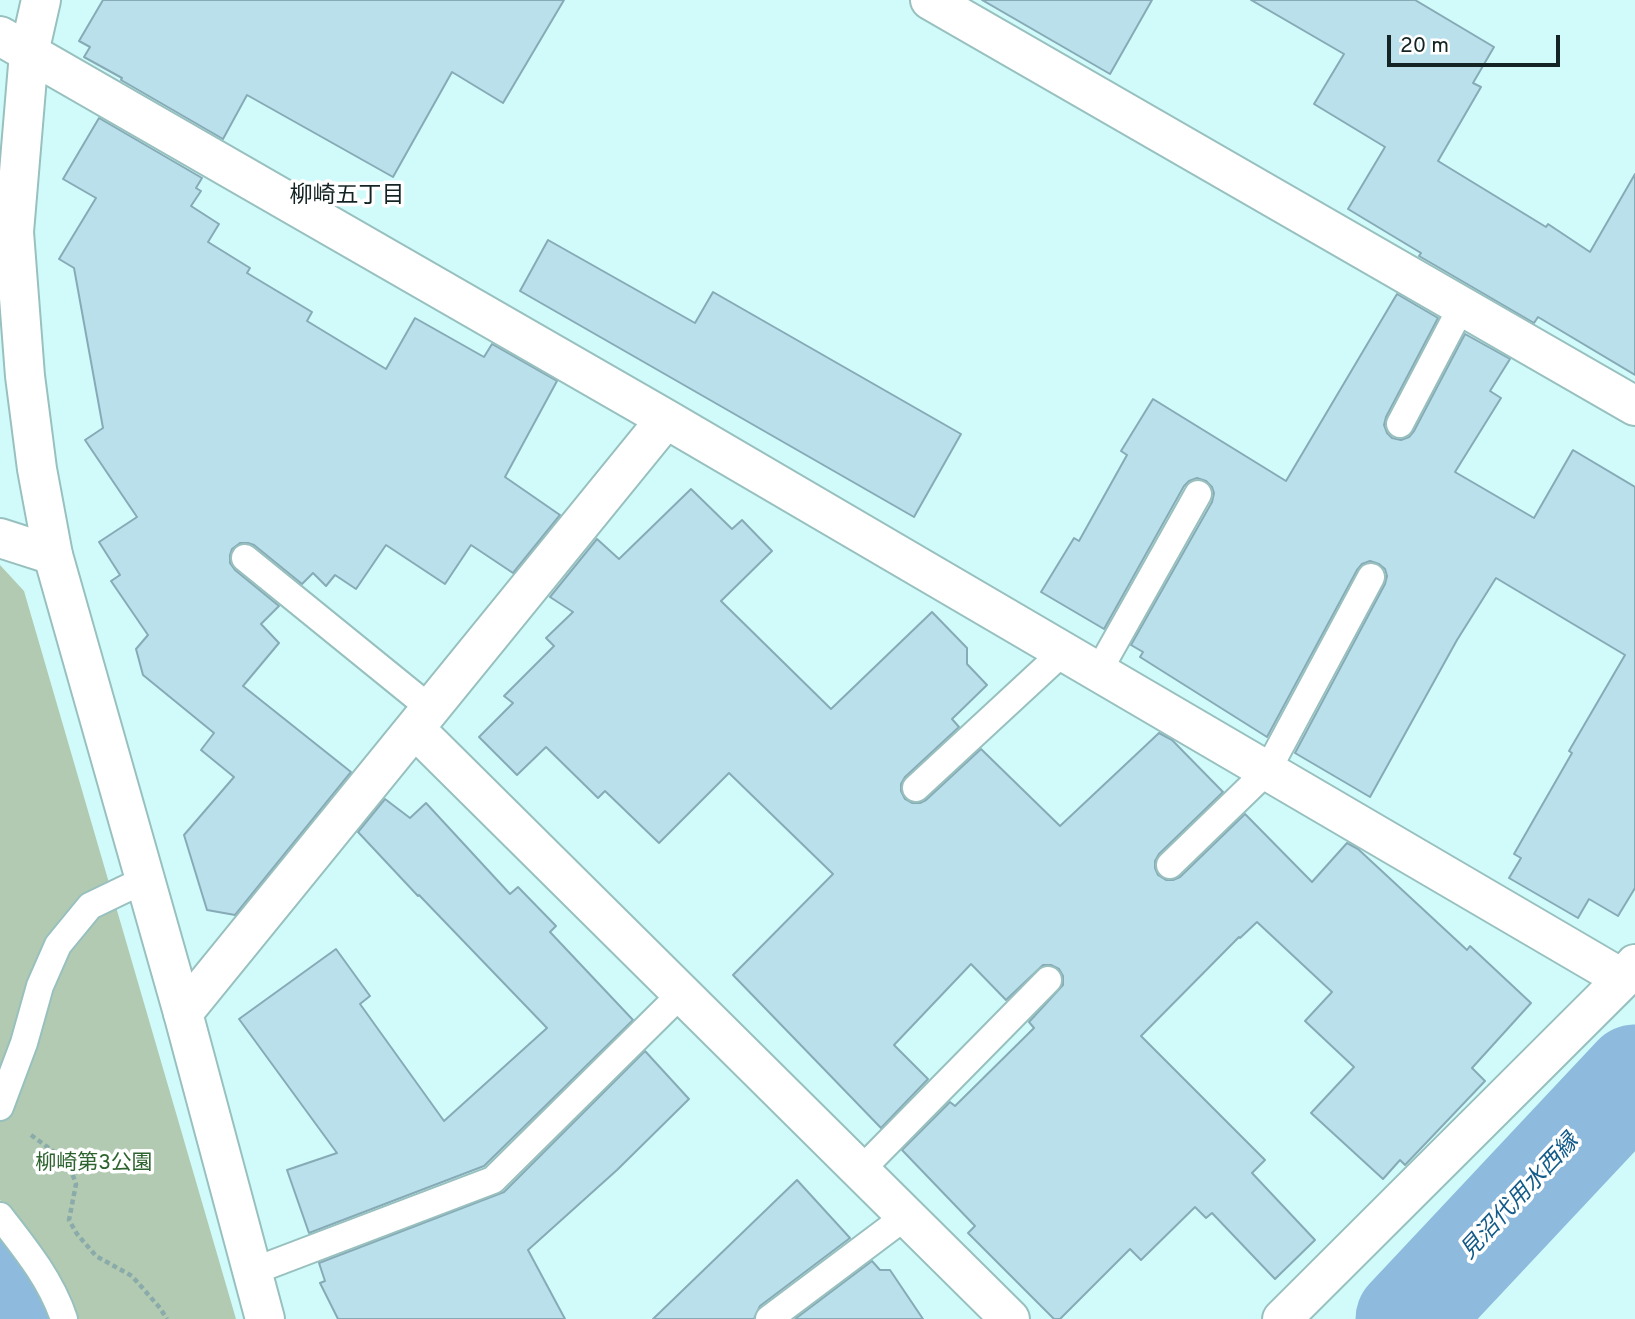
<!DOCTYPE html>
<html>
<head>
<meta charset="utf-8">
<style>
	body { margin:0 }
	#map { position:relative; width:1635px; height:1319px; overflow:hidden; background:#d1fbfa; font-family:Overpass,sans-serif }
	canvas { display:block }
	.scale { position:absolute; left:1387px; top:35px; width:173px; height:32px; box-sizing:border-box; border:4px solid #142424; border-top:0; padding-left:9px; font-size:21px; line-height:24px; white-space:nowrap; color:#142424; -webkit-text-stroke:5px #fff; paint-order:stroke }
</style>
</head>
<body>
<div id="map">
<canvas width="1635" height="1319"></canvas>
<div class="scale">20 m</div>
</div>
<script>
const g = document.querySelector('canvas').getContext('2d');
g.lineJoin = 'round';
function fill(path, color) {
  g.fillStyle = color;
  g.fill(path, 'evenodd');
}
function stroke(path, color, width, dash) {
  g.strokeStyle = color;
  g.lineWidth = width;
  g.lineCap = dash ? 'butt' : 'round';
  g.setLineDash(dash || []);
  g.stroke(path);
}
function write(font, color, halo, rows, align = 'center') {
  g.font = font + ' Overpass,"Noto Sans JP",sans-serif';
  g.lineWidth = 7;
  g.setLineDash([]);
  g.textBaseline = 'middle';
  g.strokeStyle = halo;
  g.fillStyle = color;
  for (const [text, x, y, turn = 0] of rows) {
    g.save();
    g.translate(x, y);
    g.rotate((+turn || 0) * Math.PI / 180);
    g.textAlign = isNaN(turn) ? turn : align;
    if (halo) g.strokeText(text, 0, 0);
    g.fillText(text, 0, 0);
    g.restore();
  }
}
const green = new Path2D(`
	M0 565 24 591 236 1319H78C67 1278 28 1232 0 1200Z`);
const forest = new Path2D(`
	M1635 1030V1094L1625 1054Z`);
const river = new Path2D(`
	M0 1282 24 1319
	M1407 1319 1635 1076`);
const building = new Path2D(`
	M103 0H564L503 103 452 72 393 177 247 95 223 139 121 80 122 78 84 57 90 47 79 41Z
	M982 0H1152L1110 74Z
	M1251 0H1415L1494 47 1473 83 1481 87 1438 161 1546 227 1548 224 1590 252 1635 174V375L1538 317 1534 323 1419 256 1421 253 1348 209 1385 147 1314 104 1344 54Z
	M99 118 202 178 196 188 201 191 191 206 219 224 208 242 250 268 247 273 312 312 307 321 386 369 415 318 484 357 492 344 557 381 505 477 560 515 513 573 471 545 445 584 386 545 356 589 335 575 326 586 313 573 302 584 254 545 248 543H240L232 549 230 555V563L235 570 279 606 261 624 279 643 243 686 351 772 235 915 207 910 184 835 234 777 201 750 214 733 143 675 136 649 148 635 111 581 120 575 99 542 137 517 85 440 103 428 74 268 59 259 96 198 63 179Z
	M548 240 695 323 713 292 961 434 914 517 520 291Z
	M1397 294 1438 318 1386 417 1384 425 1387 433 1392 438 1401 440 1409 437 1414 431 1465 334 1510 359 1490 391 1501 398 1455 472 1534 518 1573 450 1635 487V888L1618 916 1589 899 1578 918 1509 878 1521 858 1514 854 1572 753 1569 751 1625 655 1496 578 1457 640 1370 797 1295 753 1385 584 1387 576 1385 569 1379 564 1370 561 1362 564 1357 570 1267 737 1140 657 1143 652 1131 645 1212 502 1214 493 1212 487 1206 481 1197 478 1189 481 1184 486 1104 629 1041 592 1074 538 1079 541 1127 455 1121 451 1153 399 1286 481Z
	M691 489 732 529 742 520 772 551 721 601 831 709 932 612 967 648V664L987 685 952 719 959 727 905 777 901 784V791L905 799 912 803H920L926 800 981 749 1060 826 1159 733 1172 740 1223 792 1159 854 1155 861V868L1158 875 1166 880H1173L1180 877 1245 814 1312 882 1347 843 1358 849 1467 950 1470 946 1531 1003 1472 1068 1485 1081 1405 1165 1400 1160 1383 1179 1311 1113 1354 1067 1305 1021 1332 992 1257 922 1240 938 1239 937 1141 1036 1265 1160 1252 1173 1315 1240 1275 1279 1212 1213 1206 1218 1195 1207 1141 1260 1130 1249 1060 1319H1054L968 1233 975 1226 902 1150 950 1102 955 1106 1034 1028 1029 1022 1063 985V976L1059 969 1051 965H1043L1006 1000 971 964 894 1045 928 1079 881 1128 733 975 833 874 729 773 659 843 605 791 598 798 546 747 517 775 479 737 513 703 504 696 554 646 546 638 573 612 550 597 597 539 619 559Z
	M385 799 410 818 426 803 510 894 518 887 556 926 550 932 633 1020 484 1166 309 1233 287 1170 337 1153 239 1019 336 949 370 996 360 1004 444 1121 547 1028 419 895 418 896 358 832Z
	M645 1051 689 1099 617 1170 528 1250 565 1319H338L320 1283 325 1281 319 1263 504 1192Z
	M797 1180 850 1238 760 1306 754 1319H653Z
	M872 1261 880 1270H890L923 1319H795Z`);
const path = new Path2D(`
	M31 1135 68 1162 76 1184 69 1220 77 1234 96 1256 132 1276 160 1308 167 1319`);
const lane = new Path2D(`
	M1400 424 1462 306
	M245 558 431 709
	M1098 672 1198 494
	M916 788 1064 651
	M1170 865 1267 771 1371 577
	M0 1107 24 1043 40 986 58 945 90 906 146 879
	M860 1171 1048 980
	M0 1216C25 1248 51 1280 64 1319
	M251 1272 493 1180 682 993
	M769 1319 906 1216`);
const street = new Path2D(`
	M930 0 1635 406
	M0 36 666 419 1623 979
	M0 538 53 555
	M415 729 1010 1319
	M183 1013 666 419
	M1282 1319 1623 979 1635 964`);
const secondary = new Path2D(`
	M41 0 29 53 14 232 25 376 37 469 53 555 183 1013 265 1319`);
const parkNames = [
	["柳崎第3公園",94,1165]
];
const neighbourhoodNames = [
	["柳崎五丁目",347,197]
];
const waterNames = [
	["見沼代用水西縁",1521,1198,-47]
];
fill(green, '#b2cab1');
fill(forest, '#9ac199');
stroke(river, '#8dbadd', 103);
fill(building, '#b9e0eb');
stroke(building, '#87abb6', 2);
stroke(lane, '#98c0be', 30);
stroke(street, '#98c0be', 42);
stroke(secondary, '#98c0be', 42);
stroke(path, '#8babab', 4.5, [5, 3.5]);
stroke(lane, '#fff', 26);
stroke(street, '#fff', 38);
stroke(secondary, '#fff', 38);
write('21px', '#2d632f', '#fff', parkNames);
write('23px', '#142424', '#fff', neighbourhoodNames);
write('italic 23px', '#135b89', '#fff', waterNames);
</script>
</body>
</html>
